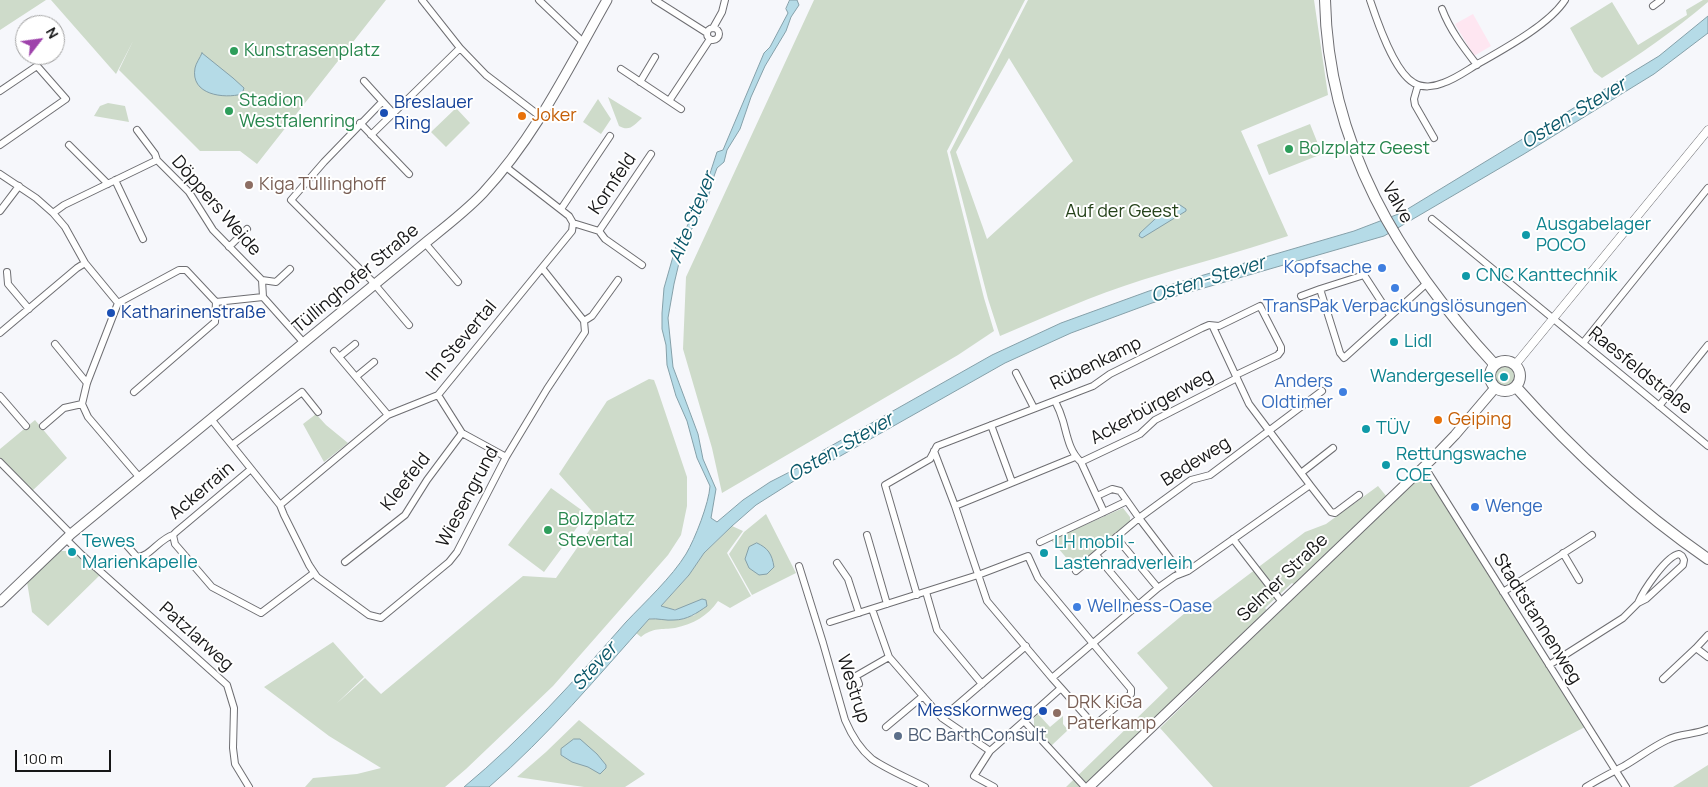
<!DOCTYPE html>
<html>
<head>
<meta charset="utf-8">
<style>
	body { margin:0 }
	#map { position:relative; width:1708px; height:787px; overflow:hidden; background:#f6f7fb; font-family:Manrope,sans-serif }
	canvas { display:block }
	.north { position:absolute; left:15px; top:15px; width:50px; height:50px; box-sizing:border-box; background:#fff; border:1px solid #a2a2a2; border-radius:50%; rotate:60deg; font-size:14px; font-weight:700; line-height:20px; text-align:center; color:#161617 }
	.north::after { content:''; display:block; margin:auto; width:18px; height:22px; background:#9e42ab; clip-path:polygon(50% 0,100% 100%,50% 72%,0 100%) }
	.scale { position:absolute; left:15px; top:750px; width:96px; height:22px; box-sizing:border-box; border:2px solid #161617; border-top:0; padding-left:6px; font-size:15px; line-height:18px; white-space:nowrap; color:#161617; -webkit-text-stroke:4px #fff; paint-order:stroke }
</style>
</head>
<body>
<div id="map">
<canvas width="1708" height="787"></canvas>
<div class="north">N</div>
<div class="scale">100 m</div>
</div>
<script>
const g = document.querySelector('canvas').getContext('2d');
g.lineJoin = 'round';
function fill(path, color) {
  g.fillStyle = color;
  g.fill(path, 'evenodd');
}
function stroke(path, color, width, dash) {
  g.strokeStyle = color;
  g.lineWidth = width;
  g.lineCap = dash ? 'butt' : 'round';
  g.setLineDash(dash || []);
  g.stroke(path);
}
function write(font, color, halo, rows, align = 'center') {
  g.font = font + ' Manrope,sans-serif';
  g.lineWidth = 4;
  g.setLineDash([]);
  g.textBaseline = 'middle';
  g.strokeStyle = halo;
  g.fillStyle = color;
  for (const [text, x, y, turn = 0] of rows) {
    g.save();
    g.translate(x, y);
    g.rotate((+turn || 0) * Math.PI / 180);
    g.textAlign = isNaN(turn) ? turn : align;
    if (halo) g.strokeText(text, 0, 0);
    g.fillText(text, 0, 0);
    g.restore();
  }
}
const industrial = new Path2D(`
	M1473 14 1491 46 1474 56 1455 24Z`);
const green = new Path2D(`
	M0 0H46L0 30Z
	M51 0H386L257 164 240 151H200L119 70 133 41 116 74Z
	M814 0H1025L947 151 984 298 994 331 958 355 722 493 712 448 683 349 686 277Z
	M1028 0H1314L1328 95 1241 131 1288 236C1240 252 1190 265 1142 280 1094 295 1047 316 1000 336L988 299 950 152ZM1009 58 1073 161 987 239 956 152Z
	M1703 0H1708V2C1673 31 1640 55 1602 78L1594 72 1570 28 1612 2 1638 45 1687 15 1686 10Z
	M608 97 642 118C634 125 630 132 619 126Z
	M598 99 611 119 601 134 583 122Z
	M108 103 125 106 129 122 94 116 100 106Z
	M456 108 470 123 446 147 431 132Z
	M1310 124 1322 154 1269 175 1257 145Z
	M1493 376a11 11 0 1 1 22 0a11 11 0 1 1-22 0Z
	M649 379 654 380 657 388 687 477V506L681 535 668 555 553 686 466 769 445 787H305L313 778 357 774 381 768 329 736 264 687 333 642 364 677 336 704 365 678 381 694 523 576 556 578 598 518 559 474 607 401Z
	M316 414 326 425 348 443 324 462 303 424Z
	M35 420 67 458 31 492 0 460V449Z
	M1424 471 1585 727 1469 787H1213L1160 728Z
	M1378 486 1387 497 1295 585 1292 583 1265 608 1268 611 1084 787H1066L1168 688 1137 653 1197 603 1203 609 1305 532 1326 524Z
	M551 488 587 514 544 572 508 545Z
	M1123 508 1130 517V524L1076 569 1051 540Z
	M766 514 796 573 752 595 729 554 744 532Z
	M732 526 743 531 727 553 751 596 730 608 718 601C708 616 693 624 675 628 662 630 653 627 641 637L636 633 649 619 657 618 674 620 695 615 697 601C686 608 674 613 661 606L689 575 704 553Z
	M58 551H68L72 555 79 556 100 575 48 626 32 612 27 582Z
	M1038 714 1050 727 1063 716V724L1068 730 1051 746 1034 727V718Z
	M579 720 645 774 625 787H584L517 777 546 752Z
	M1708 765V787H1673Z`);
const water = new Path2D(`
	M790 0H797L799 5 791 17 786 31 765 66 751 97 740 129 727 150 724 162 717 168 713 179 708 198 703 210 684 242 674 284 668 318 673 367 698 434 703 459 716 489 711 518 717 522 743 500 770 482 819 457 822 451 992 355 1061 323 1149 291 1354 231 1401 213 1659 56 1708 16V33L1654 74 1524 154 1384 236 1152 303 1071 333 1005 363 828 463H822L816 467 756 505 732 526 704 553 689 575 661 606 675 610 702 599 706 600 707 606C697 613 687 620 674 620 666 621 658 618 649 619 598 676 548 736 489 787H464C523 738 575 680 626 622 645 602 672 577 686 554 695 539 709 503 710 486L697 458 687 421 676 396 667 365 666 345 662 329V313L664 288 676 246 701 201 717 152 723 150 764 53 770 47 788 13 786 9Z
	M202 53 233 78 244 88 242 94C224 99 190 95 195 68 196 63 200 58 202 53Z
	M1173 205H1180L1186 209V211L1142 238 1139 236 1140 233 1168 207Z
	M757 543C768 548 772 554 774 567L767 574 759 575 749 568 745 559 749 547Z
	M574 739H580L597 754 606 765V768L600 774 588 767 572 762 561 755V749Z`);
const minor = new Path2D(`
	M422 0 460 48
	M539 0 584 43
	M655 0 707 33
	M1370 0C1377 21 1394 72 1414 83 1422 88 1434 87 1443 83 1455 79 1466 71 1476 65 1502 50 1549 25 1565 0
	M1653 6 1661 0
	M1442 9C1450 30 1463 47 1477 65
	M707 34a6 6 0 1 1 12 0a6 6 0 1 1-12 0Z
	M713 28 722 12 725 0
	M621 69 669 101 710 39
	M364 81 393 113
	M640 82 655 57
	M1418 85 1414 99 1415 105 1434 138
	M0 91 37 66 66 99 0 145
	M669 101 681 109
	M382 102 324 162 291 200 371 280 409 325
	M360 123 409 174
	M137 130 155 154 157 160
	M371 135 460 48 486 75 541 117
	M69 145 108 184
	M0 174 36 198 53 213 65 227 85 263 118 303
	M115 180 143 239
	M561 209 610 136
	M0 211 19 186
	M53 213 64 205 157 160 189 192 213 230 262 280 263 297
	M1432 219 1708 446
	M573 223 599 231 651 154
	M599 231 605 239 642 265
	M425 243 458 282
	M229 247 247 229
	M542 268 584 321
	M7 272 8 284 29 309
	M262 280 276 282 290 269
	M1301 296 1320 289
	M1390 315 1364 275 1320 289 1340 353 1344 358 1427 283
	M584 321 592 316 618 280
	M0 333 77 268 85 263
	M1583 343 1708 188
	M55 344 87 383
	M334 351 388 415
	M339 357 355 344
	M1016 373 1034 408
	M357 376 374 362
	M134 392 215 322 216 302
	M438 395 462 433 506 457
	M0 396 26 426
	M1055 401C1058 407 1061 414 1063 421 1067 435 1069 451 1081 462L1104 512 1127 501
	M1659 406 1708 345
	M211 419 280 505 284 515 309 565 317 577 369 615 381 618 449 562 457 552 506 457 547 389 585 332 584 321
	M991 425 1012 482
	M43 426 64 408 82 404
	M232 445 302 392 318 412
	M934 451 955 506 987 601 1052 678
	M0 462 71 534
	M1081 462 1140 434 1155 420 1237 378
	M1424 466 1626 787
	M251 469 176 532 173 535 175 544 212 587 261 613 314 573
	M1301 473 1333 448
	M140 478 88 417 82 404 87 383 118 303 179 270H186L216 302 263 297 304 343
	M1310 485 1331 512 1335 513 1359 495
	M1097 496 1112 489 1120 491 1139 518 1181 573
	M280 505 388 415 438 395 572 231 573 223 569 216 506 167
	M955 506 1075 457
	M867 535 887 604
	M1116 537 1158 588
	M66 539 82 555 227 685 234 708 233 748 235 764 249 787
	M1233 539 1282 602
	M122 540 137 557C150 557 159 539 173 535
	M1040 542 1104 512
	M1563 553 1579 580
	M1096 555 1138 605
	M345 562 405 515 427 480 462 433
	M837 563 848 579 859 613
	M799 566 823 643 845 720C851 734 860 749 872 759 888 770 908 778 925 787
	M1076 571 1139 518 1191 480 1210 475 1322 391
	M926 592 937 630 982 684
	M1503 592 1592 535
	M917 595 885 485 930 459 937 446 1093 386 1110 374 1202 328 1209 325 1219 326 1260 306 1281 347V351L1278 355 1236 375
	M872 609 889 657 942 718 990 751 1024 721
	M830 622 978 575 1028 556 1038 578 1131 689V694L1096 724 1092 723 1061 688
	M1708 635 1696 648 1708 657
	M1549 665 1623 618 1638 603 1646 599 1683 565 1684 560 1682 556 1679 554C1666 556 1643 591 1638 603
	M1663 679 1696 648
	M859 684 856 676 889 657
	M942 718 1026 646
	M886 727 923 696
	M990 751 974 776 994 787
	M1085 787 1024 721 1061 688 1052 678 1158 588 1175 576 1188 571 1310 485 1249 404 1213 327
	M1586 787C1599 779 1611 773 1624 766 1638 758 1652 747 1667 740 1680 733 1695 735 1708 729`);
const tertiary = new Path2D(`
	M1515 365 1708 130`);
const secondary = new Path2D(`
	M0 602 71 534 425 243C445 227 466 211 483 193 536 136 569 67 607 0
	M1089 787 1432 459 1455 435 1495 388`);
const primary = new Path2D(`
	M1325 0C1328 145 1399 261 1495 365
	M1490 376a15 15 0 1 1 30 0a15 15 0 1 1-30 0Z
	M1516 387C1573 451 1637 510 1708 559`);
const markers = [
	[234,51,5,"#2e9e5b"],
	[229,111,5,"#2e9e5b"],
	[384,113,5,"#1a4fb4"],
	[522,116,5,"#e8710a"],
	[1289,149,5,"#2e9e5b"],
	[249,185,5,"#8d6e63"],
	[1526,235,5,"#0f9aa8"],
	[1382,268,5,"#3f7fe0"],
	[1466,276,5,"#0f9aa8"],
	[1395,288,5,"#3f7fe0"],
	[111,313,5,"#1a4fb4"],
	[1394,342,5,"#0f9aa8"],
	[1504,377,5,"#0f9aa8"],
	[1343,392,5,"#3f7fe0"],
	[1438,420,5,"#e8710a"],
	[1366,429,5,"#0f9aa8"],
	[1386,465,5,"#0f9aa8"],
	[1475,507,5,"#3f7fe0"],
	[548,530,5,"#2e9e5b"],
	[72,552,5,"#0f9aa8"],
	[1044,553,5,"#0f9aa8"],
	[1077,607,5,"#3f7fe0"],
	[1043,711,5,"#1a4fb4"],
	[1057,713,5,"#8d6e63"],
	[898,736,5,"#5c6f8a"]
];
const leisureNames = [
	["Kunstrasenplatz",244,51],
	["Stadion",239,101],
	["Westfalenring",239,122],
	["Bolzplatz Geest",1299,149],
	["Bolzplatz",558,520],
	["Stevertal",558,541]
];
const transitNames = [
	["Breslauer",394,103],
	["Ring",394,124],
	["Katharinenstraße",121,313],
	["Messkornweg",1033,711,"right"]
];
const foodNames = [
	["Joker",532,116],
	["Geiping",1448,420]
];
const streetNames = [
	["Kornfeld",613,184,-56],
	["Valve",1397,203,61],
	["Döppers Weide",216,206,49],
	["Tüllinghofer Straße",356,279,-40],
	["Im Stevertal",462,341,-50],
	["Rübenkamp",1096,364,-26],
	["Raesfeldstraße",1640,371,39],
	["Ackerbürgerweg",1152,407,-29],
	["Bedeweg",1196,462,-32],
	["Kleefeld",406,482,-52],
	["Ackerrain",202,491,-40],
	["Wiesengrund",468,497,-62],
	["Selmer Straße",1283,578,-44],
	["Stadtstannenweg",1537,619,58],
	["Patzlarweg",196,637,42],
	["Westrup",853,689,72]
];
const educationNames = [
	["Kiga Tüllinghoff",259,185],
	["DRK KiGa",1067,703],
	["Paterkamp",1067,724]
];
const parkNames = [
	["Auf der Geest",1122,212]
];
const cultureNames = [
	["Ausgabelager",1536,225],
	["POCO",1536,246],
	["CNC Kanttechnik",1476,276],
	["Lidl",1404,342],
	["Wandergeselle",1494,377,"right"],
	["TÜV",1376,429],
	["Rettungswache",1396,455],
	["COE",1396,476],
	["Tewes",82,542],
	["Marienkapelle",82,563],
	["LH mobil -",1054,543],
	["Lastenradverleih",1054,564]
];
const shopNames = [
	["Kopfsache",1372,268],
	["TransPak Verpackungslösungen",1395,307,"center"],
	["Anders",1333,382],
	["Oldtimer",1333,403],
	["Wenge",1485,507,"left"],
	["Wellness-Oase",1087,607,"left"]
];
const serviceNames = [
	["BC BarthConsult",908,736]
];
const waterNames = [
	["Osten-Stever",1574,114,-31],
	["Alte Stever",693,218,-68],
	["Osten-Stever",1208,280,-17],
	["Osten-Stever",841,448,-30],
	["Stever",595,667,-48]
];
fill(industrial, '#fee6f1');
fill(green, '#cedbca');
fill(water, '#b5dbe7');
stroke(water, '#85a0a9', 1);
stroke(minor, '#6e6e72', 8);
stroke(tertiary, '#6e6e72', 9);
stroke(secondary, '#6e6e72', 11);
stroke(primary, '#6e6e72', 12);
stroke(minor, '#fff', 6);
stroke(tertiary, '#fff', 8);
stroke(secondary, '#fff', 9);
stroke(primary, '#fff', 10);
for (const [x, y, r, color] of markers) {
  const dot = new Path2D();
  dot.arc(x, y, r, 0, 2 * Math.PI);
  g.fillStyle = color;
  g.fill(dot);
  stroke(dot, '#fff', 2);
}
write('18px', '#27864d', '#fff', leisureNames, 'left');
write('18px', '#164399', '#fff', transitNames, 'left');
write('18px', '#c56008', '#fff', foodNames, 'left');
write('18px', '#161617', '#fff', streetNames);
write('18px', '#785e54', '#fff', educationNames, 'left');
write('18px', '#26431b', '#fff', parkNames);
write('18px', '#0d838f', '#fff', cultureNames, 'left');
write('18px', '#366cbe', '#fff', shopNames, 'right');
write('18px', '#4e5e75', '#fff', serviceNames, 'left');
write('italic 19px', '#0b586a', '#fff', waterNames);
</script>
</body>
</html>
